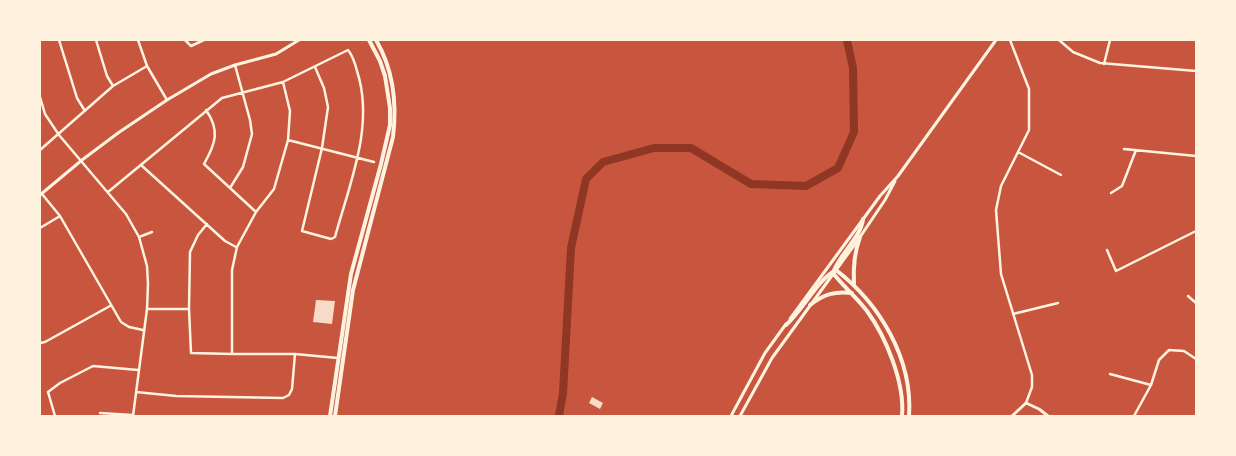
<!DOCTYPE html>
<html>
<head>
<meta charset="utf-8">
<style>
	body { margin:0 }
	#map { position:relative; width:1236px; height:456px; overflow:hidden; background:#c8553d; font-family:"Exo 2",sans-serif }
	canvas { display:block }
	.frame { position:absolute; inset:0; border:41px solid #fff3e0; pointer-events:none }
</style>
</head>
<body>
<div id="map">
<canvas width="1236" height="456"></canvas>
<div class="frame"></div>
</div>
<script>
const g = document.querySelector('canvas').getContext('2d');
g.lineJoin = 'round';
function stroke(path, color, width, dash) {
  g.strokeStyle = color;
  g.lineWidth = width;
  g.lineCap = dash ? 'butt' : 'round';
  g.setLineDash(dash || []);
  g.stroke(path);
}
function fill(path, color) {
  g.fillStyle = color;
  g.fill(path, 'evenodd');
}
const river = new Path2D(`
	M559 416 563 393 571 248 586 179 603 162 654 148H691L751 184 806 186 838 168 854 132 853 68 847 40`);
const building = new Path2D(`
	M316 300 335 301 332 324 313 322Z
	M592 397 603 403 600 409 589 403Z`);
const minor = new Path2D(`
	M59 40 77 98 85 111
	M96 40 107 76 113 86
	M138 40 147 66 167 100
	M185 40 191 46 204 40
	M1010 40 1029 89V130L1001 186 996 210 1001 274 1032 375V387L1026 403
	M1059 40 1073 52 1100 63 1196 71
	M1104 64 1110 40
	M40 97 45 114 59 135 126 214 139 237 147 266 148 284 147 309 133 416
	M206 110C220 130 216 143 204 164L256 212
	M288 140 374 162
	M1124 149 1196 156
	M40 150 113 86 147 66
	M1018 152 1061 175
	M141 165 225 241 236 247
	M230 188 243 167 252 134 250 120 235 65
	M108 192 222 98 283 82 348 50C353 56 355 63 357 71 375 126 349 185 335 237L331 239 302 231 322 148 328 107 324 88 315 67
	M1111 193 1122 186 1136 150
	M42 194 60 216 121 322 129 327 143 330
	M207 224 198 235 190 252 189 309 191 353 232 354H295L338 358
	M40 228 60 216
	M139 237 152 232
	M1107 250 1116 271 1196 231
	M1188 296 1196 303
	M147 309H189
	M1013 314 1058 303
	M40 343 45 342 110 306
	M232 354V270L237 247 256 212 274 189 288 140 290 111 283 82
	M1110 374 1151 385
	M136 392 176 396 283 398 289 395 292 389 295 354
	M100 413 133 415
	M55 416 48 392 60 383 93 366 138 370
	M1134 416 1151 385 1159 360 1169 350 1184 351 1196 359`);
const tertiary = new Path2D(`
	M40 195 82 160 118 133 167 100 211 74 235 65 276 54 299 40
	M1012 416 1026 403 1039 409 1048 416`);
const secondary = new Path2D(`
	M790 319 880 196 898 176 996 40
	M731 416 765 353 786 324
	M740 416 772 358 860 237 885 200 895 181`);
const primary = new Path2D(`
	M863 219C861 238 839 254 833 273 843 286 856 297 867 311 886 337 905 383 902 416
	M854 284C853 267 854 253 860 237
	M810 305C824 294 835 291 852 293
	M786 325C803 310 818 279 836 270 880 304 913 359 909 416
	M330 416 351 274 381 164 390 125V108L385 76 380 61 369 40
	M335 416 353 290 393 137C397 104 393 69 376 40`);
stroke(river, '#8f3625', 8);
fill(building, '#f7dbc8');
stroke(minor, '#fff3e0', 2.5);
stroke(tertiary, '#fff3e0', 3);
stroke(secondary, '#fff3e0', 3);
stroke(primary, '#fff3e0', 4);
</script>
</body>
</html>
